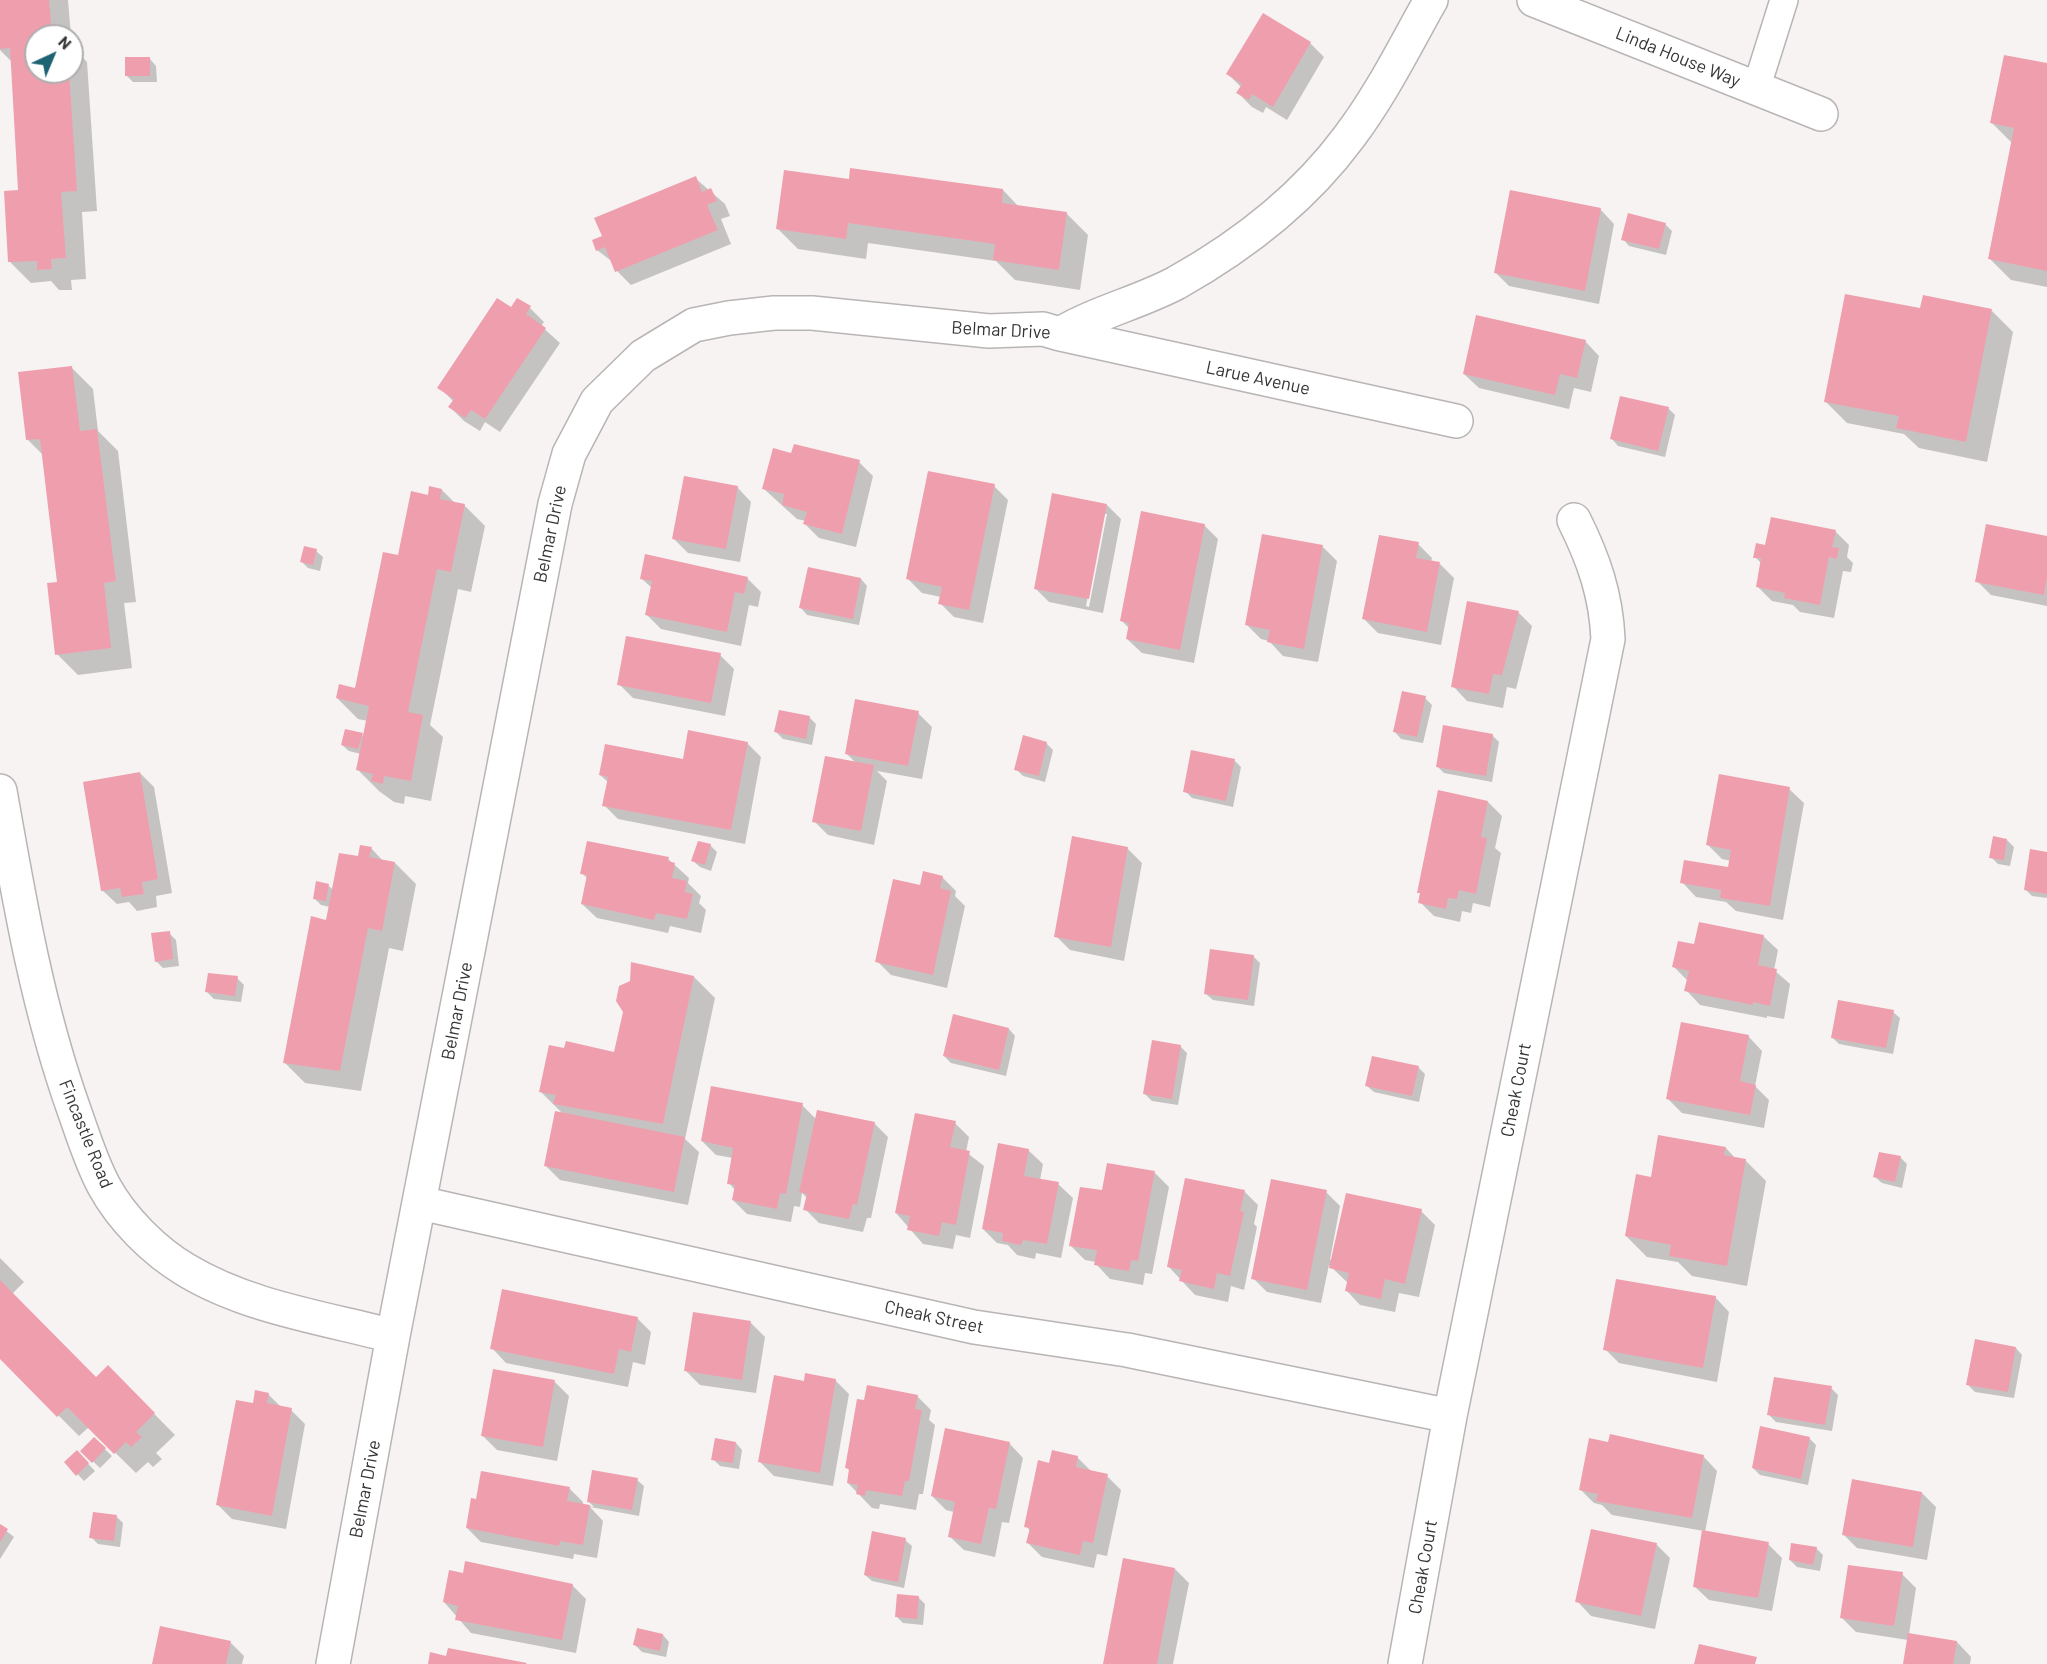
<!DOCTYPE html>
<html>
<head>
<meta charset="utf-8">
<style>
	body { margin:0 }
	#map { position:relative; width:2047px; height:1664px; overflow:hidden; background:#f7f3f3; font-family:Barlow,sans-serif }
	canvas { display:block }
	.north { position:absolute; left:24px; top:24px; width:60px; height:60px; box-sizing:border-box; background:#fff; border:2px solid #afaeae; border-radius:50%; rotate:44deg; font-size:16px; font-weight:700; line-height:24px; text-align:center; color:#363434 }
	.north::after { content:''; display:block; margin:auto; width:21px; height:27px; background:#1d6373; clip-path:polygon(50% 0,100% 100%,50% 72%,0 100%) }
</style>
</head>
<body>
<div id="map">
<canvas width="2047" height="1664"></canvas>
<div class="north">N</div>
</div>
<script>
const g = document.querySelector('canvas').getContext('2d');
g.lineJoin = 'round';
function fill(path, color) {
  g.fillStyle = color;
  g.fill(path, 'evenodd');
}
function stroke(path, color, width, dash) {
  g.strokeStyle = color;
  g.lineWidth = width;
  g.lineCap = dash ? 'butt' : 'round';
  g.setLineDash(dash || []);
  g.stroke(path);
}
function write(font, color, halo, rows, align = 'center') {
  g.font = font + ' Barlow,sans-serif';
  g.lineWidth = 6;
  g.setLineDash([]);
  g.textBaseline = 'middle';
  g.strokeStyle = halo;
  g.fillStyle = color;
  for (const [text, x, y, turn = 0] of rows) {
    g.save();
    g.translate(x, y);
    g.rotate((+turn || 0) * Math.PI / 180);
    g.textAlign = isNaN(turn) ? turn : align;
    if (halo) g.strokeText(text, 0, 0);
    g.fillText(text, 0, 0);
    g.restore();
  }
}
const shadow = new Path2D(`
	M0 0H68L71 36H36V72H72V46L87 62 97 211 82 212 86 279 71 280 72 290H59L51 281 31 283 10 262 19 192 12 62 0 50Z
	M1310 43 1324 57 1287 120 1266 107 1263 113 1252 107 1238 93 1241 87 1228 74Z
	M150 59 156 66 157 82H133L126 75Z
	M2047 65V287L2011 280 1990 259 2012 143 1991 122Z
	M695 178 725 204 730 216 721 219 731 244 631 285 617 271 614 263 597 250 604 237Z
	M850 181 1003 190 1019 207 1067 214 1088 235 1080 290 1015 280 996 261 868 243 866 259 798 249 777 228Z
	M1600 209 1614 224 1599 304 1509 286 1495 272Z
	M1665 224 1672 231 1666 255 1629 246 1623 239Z
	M530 308 544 322 541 326 560 343 500 432 485 422 480 431 464 421 450 407 454 402 439 387 512 309Z
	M1992 311 2013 332 1987 462 1919 448 1904 434 1847 423 1826 402Z
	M1585 341 1599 356 1591 392 1574 388 1569 409 1479 388 1464 374Z
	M72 368 93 389 98 431 118 451 136 602 124 603 132 668 78 675 57 654 59 583 43 455 27 439Z
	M1668 408 1675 415 1665 457 1618 446 1612 439Z
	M792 455 859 462 873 476 856 547 819 538 805 524 806 521 797 519 764 489Z
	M994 486 1008 500 983 623 954 617 940 603 941 597 922 593 908 579Z
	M737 487 751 502 740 562 688 553 674 539Z
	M442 490 455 503 464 505 485 526 471 592 458 589 430 725 443 737 431 801 405 796 404 804 394 802 379 791 358 770 361 754 349 751 342 745 362 735 364 737 368 721 358 719 337 698 356 690 399 557 429 496Z
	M1107 505 1121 519 1103 613 1049 602 1035 588ZM1104 514H1107L1089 607 1086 606Z
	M1204 525 1218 539 1194 663 1142 653 1127 639 1129 628 1122 621Z
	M1835 531 1849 545 1847 557 1853 563 1851 572 1843 571 1834 618 1800 612 1793 605 1772 601 1758 587 1762 564 1755 557 1766 547Z
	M2047 538V606L1991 595 1977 581Z
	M1418 544 1432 558 1431 562 1440 564 1454 578 1441 645 1378 633 1364 619Z
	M1323 547 1337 561 1318 662 1283 656 1269 641 1261 639 1247 625Z
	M316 551 323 557 320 571 308 568 302 562Z
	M747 578 761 592 758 607 749 605 741 646 661 629 647 615 652 588 642 579Z
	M861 579 867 586 859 625 807 615 801 608Z
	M1518 612 1532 626 1516 689 1507 687 1503 708 1467 701 1453 686Z
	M720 655 734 669 725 716 633 698 619 684Z
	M1425 698 1432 705 1423 743 1401 739 1395 732Z
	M918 713 932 727 922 779 877 771 887 781 874 845 828 835 814 821 856 763 846 753Z
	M809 717 816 724 812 745 783 739 776 732Z
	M1492 735 1499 742 1492 782 1444 773 1437 766Z
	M747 743 761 757 745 844 618 819 604 805 608 782 600 775 684 761Z
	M1046 743 1053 750 1045 782 1023 776 1016 769Z
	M1234 760 1241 767 1233 807 1192 798 1185 791Z
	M140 773 154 787 172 893 156 896 157 907 137 911 129 902 117 904 102 890Z
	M1789 789 1804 803 1783 920 1736 911 1726 902 1696 897 1682 882 1729 869 1731 861 1722 859 1708 845Z
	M1488 802 1502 816 1495 848 1501 853 1490 907 1473 903 1471 913 1462 911 1460 922 1434 916 1420 902 1422 895 1419 892Z
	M2007 840 2014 847 2010 866 1998 864 1991 857Z
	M710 845 717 852 711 871 700 867 693 861Z
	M371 848 384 862 395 863 416 884 403 951 389 948 361 1091 305 1083 284 1062 330 907 321 905 314 898 329 886 333 890Z
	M1127 848 1142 863 1124 961 1070 950 1056 936Z
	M2047 853V898L2032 896 2025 889Z
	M668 859 689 878 688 883 701 896 699 903 706 910 701 933 670 926 668 933 597 918 582 904 588 879 582 873Z
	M942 877 956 891 955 896 965 906 947 988 891 975 877 961 921 887Z
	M169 933 176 940 179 966 163 968 156 961Z
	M1763 936 1778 950 1774 970 1790 984 1784 1019 1767 1016V1018L1700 1005 1686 990 1688 981 1674 967 1696 946Z
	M1253 956 1260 963 1254 1006 1213 1000 1206 994Z
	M694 977 715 998 685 1139 699 1152 688 1205 560 1180 546 1166 563 1114 541 1092 615 1054 625 1012Z
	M237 978 244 985 241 1002 214 999 207 992Z
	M1893 1012 1900 1018 1893 1054 1839 1044 1832 1037Z
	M1009 1029 1015 1036 1006 1076 951 1063 944 1056Z
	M1748 1036 1762 1051 1755 1086 1769 1100 1764 1128 1682 1113 1668 1099Z
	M1180 1046 1187 1053 1178 1105 1152 1101 1145 1094Z
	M1418 1067 1425 1074 1419 1102 1374 1092 1367 1086Z
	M802 1105 816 1119 874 1123 888 1137 871 1218H867L863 1232 819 1223 805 1209 807 1198 802 1193 800 1207 794 1206 791 1222 747 1214 733 1200 735 1190 729 1183 733 1158 716 1155 702 1141Z
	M955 1123 969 1137 966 1152 984 1166 970 1238 956 1235 953 1249 923 1244 896 1213Z
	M1726 1148 1736 1159 1745 1160 1766 1181 1747 1286 1692 1276 1678 1262 1647 1257 1626 1236 1652 1179Z
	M1028 1150 1043 1164 1040 1180 1058 1184 1073 1198 1061 1258 1036 1253 1035 1259 1017 1255 1008 1245 997 1243 983 1229Z
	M1900 1157 1907 1164 1902 1188 1882 1183 1875 1177Z
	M1155 1173 1169 1187 1152 1274 1145 1273 1143 1285 1110 1279 1096 1264V1262L1085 1260 1071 1246 1103 1191Z
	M1244 1191 1258 1205 1254 1224 1257 1227 1244 1290 1231 1286 1228 1302 1195 1295 1169 1267Z
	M1326 1192 1340 1206 1330 1260 1421 1211 1435 1225 1419 1297 1399 1293 1395 1312 1360 1305 1346 1290 1348 1283 1329 1265 1321 1303 1267 1292 1253 1278Z
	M0 1258 24 1282 12 1294 96 1379 108 1367 175 1435 156 1453 162 1459 153 1467 148 1462 136 1473 89 1427 79 1436 0 1357Z
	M1715 1297 1729 1312 1717 1382 1619 1363 1605 1349Z
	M637 1318 651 1332 645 1365 633 1362 628 1387 506 1363 492 1348Z
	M751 1323 765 1337 756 1393 700 1385 686 1371Z
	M2016 1348 2022 1355 2014 1398 1975 1392 1968 1385Z
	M835 1380 849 1394 833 1486 774 1476 760 1462 805 1382Z
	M555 1382 569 1396 557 1461 497 1450 483 1436Z
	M1831 1388 1838 1395 1832 1431 1776 1422 1769 1415Z
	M268 1394 282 1408 291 1410 305 1424 286 1529 232 1519 218 1505 254 1405Z
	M917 1396 931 1410 929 1420 935 1425 923 1494H919L916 1510 880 1504 879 1509 872 1508 848 1483 850 1471 847 1468 866 1401Z
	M1809 1438 1816 1445 1808 1485 1760 1475 1753 1468Z
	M94 1439 112 1456 100 1468 82 1451Z
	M736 1443 742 1450 739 1469 720 1466 713 1459Z
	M1009 1443 1023 1458 1009 1523 1002 1522 995 1557 964 1550 949 1536 954 1512 946 1510 932 1496Z
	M1609 1443 1703 1456 1717 1471 1705 1532 1768 1544 1782 1558 1772 1611 1709 1600 1694 1586 1704 1531 1612 1515 1602 1505 1594 1503 1580 1489Z
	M77 1452 95 1471 84 1481 66 1462Z
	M1077 1457 1091 1471 1107 1476 1121 1490 1107 1556 1097 1554 1094 1568 1042 1557 1028 1543 1030 1531 1026 1526 1050 1465Z
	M637 1480 644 1486 639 1516 590 1507 603 1521 597 1558 574 1554 573 1559 481 1542 467 1528 569 1488 583 1502V1505L594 1507 588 1501Z
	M1922 1493 1936 1507 1927 1560 1857 1548 1843 1534Z
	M117 1517 123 1523 120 1547 98 1544 91 1537Z
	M0 1526 14 1537 0 1559Z
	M905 1540 912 1546 904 1588 872 1581 865 1575Z
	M1656 1544 1670 1558 1655 1629 1591 1616 1577 1601Z
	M1816 1548 1823 1555 1820 1571 1797 1567 1790 1560Z
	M1175 1569 1189 1583 1173 1664H1105Z
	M1902 1574 1916 1588 1909 1634 1957 1642 1971 1657 1970 1664H1904L1908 1640 1856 1632 1841 1617Z
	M572 1585 586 1599 576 1653 471 1633 444 1602Z
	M918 1597 925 1604 923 1625 903 1623 896 1616Z
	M663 1635 669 1642 666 1657 642 1652 635 1645Z
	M230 1642 244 1656 242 1664H154Z`);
const building = new Path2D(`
	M0 0H49L52 36H36V72H69L77 191 61 192 66 258 51 259 52 269 37 270V261L8 262 4 191 18 190 10 48 0 49Z
	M1263 13 1311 42 1273 107 1252 94 1249 100 1236 93 1242 84 1226 74Z
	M2004 55 2047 63V271L1988 259 2014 128 1990 123Z
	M125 57H150V76H125Z
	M850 168 1003 189 1002 203 1067 212 1059 270 993 260 995 244 848 223 846 239 776 229 784 170 849 179Z
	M696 176 702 192 711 188 717 201 707 205 718 230 615 272 605 247 596 251 592 240 602 236 594 218Z
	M1510 190 1601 208 1585 291 1494 273Z
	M1628 213 1666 223 1659 249 1621 240Z
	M1845 294 1920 308 1923 295 1992 309 1966 442 1896 428 1899 416 1824 402Z
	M497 298 511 307 517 298 531 306 526 314 546 328 485 419 471 410 465 418 448 407 454 399 437 388Z
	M1476 315 1586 340 1577 378 1560 374 1555 395 1463 374Z
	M72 366 80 431 97 429 116 581 104 583 111 648 55 655 47 583 57 582 40 439 26 440 18 372Z
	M1620 396 1669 407 1658 451 1610 439Z
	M794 444 860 460 842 534 803 524 807 512 782 505 784 494 762 489 773 448 791 453Z
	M928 471 995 484 969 610 938 604 942 587 906 579Z
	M684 476 738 486 726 549 672 539Z
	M429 486 442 489 440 499 465 504 451 572 437 569 408 712 423 715 411 781 384 776 383 784 371 781 373 774 356 770 369 706 336 698 339 684 355 688 383 552 398 555 411 491 428 495Z
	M1052 493 1107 504 1089 599 1034 589Z
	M1141 511 1205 524 1180 650 1126 639 1129 623 1120 621Z
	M1771 517 1836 530 1832 547 1839 548 1837 559 1829 557 1820 605 1784 598 1785 593 1756 587 1761 558H1753L1756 543 1765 545Z
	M1986 524 2047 536V577L2044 595 1975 582Z
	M1262 534 1323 545 1304 649 1267 642 1270 630 1245 625Z
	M1379 535 1419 542 1416 558 1440 562 1427 632 1362 619Z
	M304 546 317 549 313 565 300 562Z
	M645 554 748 577 744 594 735 592 727 632 645 615 652 581 640 579Z
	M808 567 861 578 853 619 799 608Z
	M1467 601 1519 611 1502 675 1493 674 1489 694 1451 687Z
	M626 636 721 653 711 703 617 685Z
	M1402 691 1426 696 1417 737 1393 732Z
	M855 699 919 711 908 766 845 754Z
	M779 710 810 716 806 739 774 732Z
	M1443 725 1493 734 1486 776 1436 767Z
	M345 729 363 733 358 749 341 745Z
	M688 730 748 742 731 830 602 806 608 777 599 775 605 744 683 759Z
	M1023 735 1047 742 1039 776 1014 770Z
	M1191 750 1235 759 1226 801 1183 792Z
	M825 756 874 765 861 831 812 822Z
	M140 772 158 879 142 882 144 894 122 897 120 888 101 891 83 782Z
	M1719 774 1790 787 1770 906 1720 898 1721 890 1680 883 1684 860 1728 867 1731 850 1706 845Z
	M1438 790 1488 801 1481 837 1487 838 1476 894 1459 890 1457 899 1448 898 1446 909 1418 903 1420 893H1417Z
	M1072 836 1128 847 1111 947 1054 937Z
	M1993 836 2007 839 2004 860 1989 858Z
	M587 841 669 857 668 861 675 863 672 878 687 881 685 892 693 894 687 919 656 913 654 920 581 904 587 875 580 874Z
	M698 841 711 844 705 865 691 861Z
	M360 845 372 847 369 857 395 862 382 931 368 928 340 1071 283 1063 311 916 326 920 339 853 358 856Z
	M2030 849 2047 852V894L2024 890Z
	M923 871 943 876 940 888 951 891 933 975 875 962 893 879 920 885Z
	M316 881 329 884 326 901 313 899Z
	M1699 922 1764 935 1758 965 1777 969 1770 1006 1753 1002V1005L1684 991 1689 971 1672 967 1678 941 1694 944Z
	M170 931 173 959 155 962 151 933Z
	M1210 949 1254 955 1248 1000 1204 994Z
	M631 962 694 976 663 1124 553 1104 556 1095 539 1092 549 1045 564 1048 566 1041 614 1052 623 1012 616 1001 619 986 630 981Z
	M208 973 238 976 235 996 205 992Z
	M1838 1000 1894 1010 1886 1048 1831 1038Z
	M953 1014 1009 1028 999 1070 943 1056Z
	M1681 1022 1749 1035 1740 1081 1756 1085 1750 1115 1666 1099Z
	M1152 1040 1181 1045 1172 1099 1143 1094Z
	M1372 1056 1419 1066 1412 1096 1365 1086Z
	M711 1086 803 1103 786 1194 780 1193 777 1209 732 1200 735 1185 727 1184 733 1148 701 1141Z
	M817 1110 875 1122 857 1205 853 1204 849 1219 803 1210 807 1194 799 1192Z
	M555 1111 685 1137 674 1192 544 1166Z
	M915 1113 956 1121 950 1147 970 1151 956 1225 942 1222 939 1236 907 1230 910 1216 895 1213Z
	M1658 1135 1726 1147 1724 1155 1746 1159 1727 1266 1669 1256 1671 1245 1625 1236 1636 1174 1651 1177Z
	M998 1143 1029 1149 1024 1176 1059 1182 1047 1244 1023 1240 1021 1245 1002 1241 1003 1233 982 1229Z
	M1879 1152 1901 1156 1895 1182 1873 1177Z
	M1107 1163 1155 1171 1138 1261 1131 1260 1129 1271 1094 1265 1097 1250 1069 1246 1080 1187 1102 1190Z
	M1185 1178 1245 1190 1240 1211 1244 1212 1230 1276 1217 1273 1214 1289 1179 1281 1182 1270 1167 1267Z
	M1271 1179 1327 1190 1307 1290 1251 1279Z
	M1346 1193 1422 1209 1405 1284 1385 1279 1381 1299 1345 1291 1349 1273 1329 1268Z
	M1616 1279 1716 1296 1703 1368 1603 1350Z
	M0 1280 96 1377 108 1365 155 1413 136 1432 142 1437 131 1447 126 1442 114 1454 67 1407 57 1417 0 1359Z
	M502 1289 638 1317 631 1352 619 1349 614 1374 490 1349Z
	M693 1312 751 1321 742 1380 684 1371Z
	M1975 1339 2016 1347 2008 1392 1966 1385Z
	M493 1369 555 1380 543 1447 481 1436Z
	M805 1373 836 1379 820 1473 758 1462 774 1375 804 1381Z
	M1774 1377 1832 1386 1825 1425 1767 1415Z
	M867 1385 918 1395 915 1409 922 1410 909 1481H905L902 1496 866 1490 865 1496 856 1494 858 1485 847 1483 849 1469 845 1468 857 1399 864 1400Z
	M255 1390 269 1393 267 1403 292 1408 272 1516 216 1505 236 1400 253 1403Z
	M1760 1426 1810 1437 1801 1479 1752 1468Z
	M945 1428 1010 1442 996 1509 989 1508 981 1544 948 1537 955 1502 931 1496Z
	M1610 1434 1704 1455 1692 1518 1596 1501 1598 1494 1579 1490 1589 1438 1608 1442Z
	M94 1437 106 1448 92 1463 80 1451Z
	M715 1438 736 1442 733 1463 711 1460Z
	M77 1450 89 1463 76 1476 64 1462Z
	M1052 1450 1078 1456 1076 1467 1108 1474 1093 1543 1083 1541 1080 1555 1026 1543 1030 1528 1024 1527 1038 1460 1049 1463Z
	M592 1470 638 1478 632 1510 587 1502Z
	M481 1471 570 1487 567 1501 590 1505 583 1545 560 1541 559 1546 466 1528 471 1498 476 1499Z
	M1852 1479 1922 1492 1913 1547 1842 1535Z
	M93 1512 117 1515 114 1541 89 1538Z
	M0 1524 8 1529 0 1542Z
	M1591 1529 1657 1543 1641 1616 1575 1602Z
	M1702 1530 1769 1542 1758 1598 1693 1587Z
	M872 1531 906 1538 898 1582 864 1575Z
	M1791 1543 1817 1547 1813 1565 1789 1560Z
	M1123 1558 1175 1568 1157 1664H1103Z
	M465 1561 573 1584 562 1640 455 1620 458 1606 443 1602 449 1570 463 1573Z
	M1848 1565 1903 1572 1894 1626 1840 1618Z
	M897 1594 919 1596 917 1619 895 1617Z
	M160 1626 231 1641 226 1664H152Z
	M637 1628 663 1634 660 1651 633 1645Z
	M1908 1633 1957 1641 1953 1664H1903Z
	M1699 1644 1757 1657 1755 1664H1694Z
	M448 1648 527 1663 526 1664H428L430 1652 446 1656Z`);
const service = new Path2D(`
	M1756 89 1784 0`);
const minor = new Path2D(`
	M1534 0 1821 114
	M1060 334 1456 421
	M0 791C19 899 37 1006 74 1110 83 1135 91 1162 104 1186 122 1219 154 1251 186 1270 247 1307 324 1318 393 1336
	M420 1203 974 1327 1127 1350 1450 1416
	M333 1664 393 1336 555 504 569 454 597 401 643 356 694 325 729 318 774 313H812L989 331 1043 329 1060 334C1097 312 1138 303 1176 283 1242 246 1304 198 1349 137 1381 95 1405 46 1431 0
	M1405 1664 1450 1416 1608 639C1606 595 1594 560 1574 520`);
const streetNames = [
	["Linda House Way",1678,57,22],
	["Belmar Drive",1001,330,3],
	["Larue Avenue",1258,378,12],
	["Belmar Drive",550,534,-78],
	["Belmar Drive",457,1011,-79],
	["Cheak Court",1516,1090,-79],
	["Fincastle Road",86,1134,68],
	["Cheak Street",934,1317,12],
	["Belmar Drive",365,1489,-79],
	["Cheak Court",1423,1567,-80]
];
fill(shadow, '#0003');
fill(building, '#ef9ead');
stroke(service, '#b9b4b5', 30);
stroke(minor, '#b9b4b5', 36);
stroke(service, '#fff', 27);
stroke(minor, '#fff', 33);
write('18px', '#363434', '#fff', streetNames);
</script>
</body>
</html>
